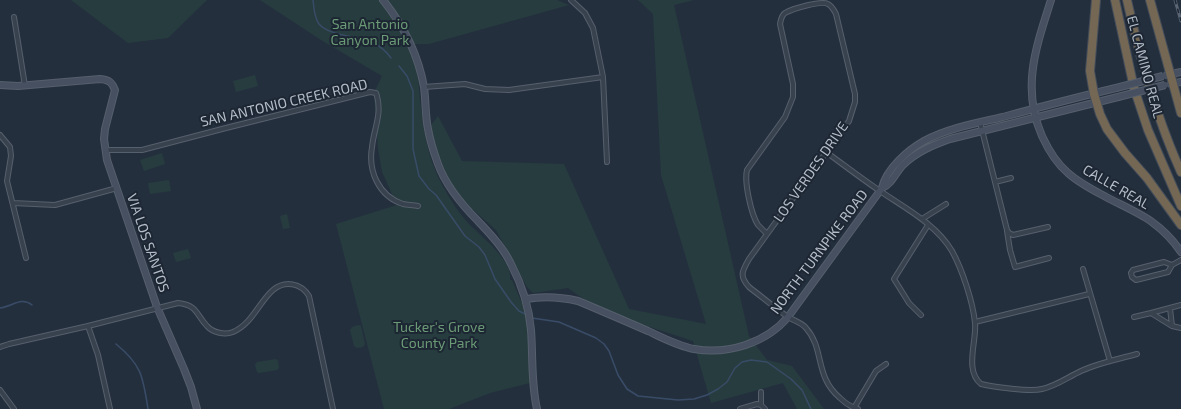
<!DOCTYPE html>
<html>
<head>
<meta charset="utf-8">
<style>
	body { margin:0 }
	canvas { display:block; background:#242f3e }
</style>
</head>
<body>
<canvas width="1181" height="409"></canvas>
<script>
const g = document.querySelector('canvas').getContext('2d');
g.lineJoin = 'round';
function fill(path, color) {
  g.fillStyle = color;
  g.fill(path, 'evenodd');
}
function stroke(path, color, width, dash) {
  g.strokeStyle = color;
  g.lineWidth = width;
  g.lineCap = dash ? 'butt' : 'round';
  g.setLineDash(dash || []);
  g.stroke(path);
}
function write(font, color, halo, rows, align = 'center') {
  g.font = font + ' "Exo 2",sans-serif';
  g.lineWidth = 4;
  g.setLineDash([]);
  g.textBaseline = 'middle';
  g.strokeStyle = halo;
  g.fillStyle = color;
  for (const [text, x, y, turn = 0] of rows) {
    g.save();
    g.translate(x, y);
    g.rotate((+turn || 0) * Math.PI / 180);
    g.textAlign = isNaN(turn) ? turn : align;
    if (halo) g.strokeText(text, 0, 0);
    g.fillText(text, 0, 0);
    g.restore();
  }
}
const green = new Path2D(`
	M71 0H207L168 38 128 43Z
	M260 0H557L569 5 429 44H414C416 50 420 59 420 65 420 70 417 74 418 79 422 117 424 154 444 188 451 201 460 215 470 225 482 237 514 262 510 280H512L527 315 530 383 490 393 449 409H384L336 224 397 205 382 172 378 148 374 93 382 76 321 40Z
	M638 0H694L674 5 749 336 767 360 792 366 824 409H797L783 383 711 403 693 341 601 311 568 288 533 293 527 287 496 230 454 193 428 129 438 116 462 161 564 164 629 309 706 324 661 175 653 14Z
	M255 75 258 86 236 92 233 81Z
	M162 153 165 164 144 171 140 160Z
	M169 180 171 191 150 194 148 183Z
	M287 214 290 228 283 229 280 216Z
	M188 249 191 258 176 262 173 253Z
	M358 325 361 326 365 344 363 347 357 348 354 346 350 330 352 327Z
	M276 359 278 361 279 368 277 370 259 373 257 372 255 365 257 362Z`);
const stream = new Path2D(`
	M313 0C314 8 314 17 319 24 329 36 358 36 372 42 380 46 386 51 391 58
	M399 66 407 76 413 91V149L419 176 429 189 436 195 465 236 479 247 485 255 495 279 511 302 519 311 527 315
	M0 308C12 307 21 296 32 305
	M532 318 559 322 596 338 604 344 609 351 618 375 627 389 638 396 678 400 694 399 707 395 718 389 727 382 735 368 742 362 751 360 767 362 791 379 802 390 811 409
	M116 344C142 365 143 377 148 409`);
const street = new Path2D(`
	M571 0 585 13 593 28 603 77 607 162
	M14 17 25 86
	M424 87 465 84 485 89 509 90 603 77
	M980 122 1007 230 1009 233 1013 235 1048 227
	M0 135 10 147 11 156 7 181 26 258
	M106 150H142L226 128 370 92 376 93 377 96C382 115 374 128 372 147 368 170 378 196 403 204 407 205 413 205 418 206
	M826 152C844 165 862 179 880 191 905 208 936 224 952 251 962 269 973 302 975 323 977 341 964 370 981 384 995 387 1029 392 1042 389 1056 386 1068 377 1081 371 1099 363 1118 359 1137 354
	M995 182 1011 178
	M13 203 55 205 117 188
	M922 219 946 204
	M1007 231 1010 250 1015 267 1049 258
	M767 234C764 231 761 228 758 225 751 214 744 182 747 170L785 117 793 97V84L780 24C781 20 781 16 785 13 792 9 821 0 828 4 832 6 834 10 836 14L855 94V102L849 121 749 259C742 271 739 276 749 287 762 297 775 308 788 317 794 321 801 322 806 328 825 349 814 376 840 398 845 403 851 407 858 409
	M1172 265 1164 262 1133 270 1131 273 1132 277 1136 280 1168 272 1172 265 1181 260
	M1083 269 1110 361
	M1170 308 1172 326
	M1151 313 1181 305
	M921 315 909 303 894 279 928 225
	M1134 317 1151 313 1172 326 1181 328
	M975 322 1089 294
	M88 326 178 303C198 305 196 315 207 326 213 333 225 335 233 332 252 324 259 302 273 290 285 280 301 283 309 296L333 409
	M0 347 9 344 88 326 98 355 110 409
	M0 390 14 409
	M761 392V405L765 409
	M854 408 876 371 886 364
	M740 409 757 404 761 405`);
const secondary = new Path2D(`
	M383 0C404 26 418 54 424 87 426 101 425 115 428 129 430 141 434 153 438 164 446 186 462 205 478 221 490 234 503 247 511 264 522 285 529 307 531 330 533 357 531 383 537 409
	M1051 0C1036 47 1021 88 1042 136 1048 149 1056 163 1068 173 1079 183 1093 190 1106 197 1119 204 1140 213 1152 222 1163 230 1173 240 1181 252
	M1167 75 1181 72
	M1171 84 1181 82
	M0 85 18 86 100 79C109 80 112 82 115 90L105 129 104 139 107 160 157 307 184 369 191 387 197 409
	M882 188C892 184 896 172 903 165 916 152 933 145 950 139L1118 97
	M526 299C544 296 560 297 578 301 602 311 625 321 648 331 663 338 678 346 694 349 728 355 766 343 788 317L882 188C886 169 908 150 924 141 948 128 977 123 1003 117 1040 107 1078 97 1116 88`);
const highway = new Path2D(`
	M1096 0 1090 71 1094 94 1100 114 1107 129 1125 153 1147 178 1181 225
	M1115 0 1134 88 1148 130 1181 206
	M1127 0C1140 59 1156 117 1181 172
	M1150 0 1181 113`);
const rail = new Path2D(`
	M1175 0 1181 21`);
const secondaryBridge = new Path2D(`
	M1116 88 1163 76
	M1118 97 1165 85`);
const parkNames = [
	["San Antonio",370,24],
	["Canyon Park",370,40],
	["Tucker's Grove",439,327],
	["County Park",439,343]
];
const streetNames = [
	["EL CAMINO REAL",1145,67,75],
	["SAN ANTONIO CREEK ROAD",284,103,-13],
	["LOS VERDES DRIVE",811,172,-55],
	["CALLE REAL",1116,187,30],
	["VIA LOS SANTOS",148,243,71],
	["NORTH TURNPIKE ROAD",819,252,-53]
];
fill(green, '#263c3f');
stroke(stream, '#394c67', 1.5);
stroke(street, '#565f6c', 6);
stroke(secondary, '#565f6c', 8);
stroke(highway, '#434c59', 10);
stroke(street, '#38414e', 4);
stroke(secondary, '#465061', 6);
stroke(highway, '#746855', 8);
stroke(rail, '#5a6575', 3);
stroke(rail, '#1d2633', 1.5, [4.5]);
stroke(secondaryBridge, '#565f6c', 8, []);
stroke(secondaryBridge, '#465061', 6);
write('14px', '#6b9a76', '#1d2633', parkNames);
write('14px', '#b4bcc9', '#1d2633', streetNames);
</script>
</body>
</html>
